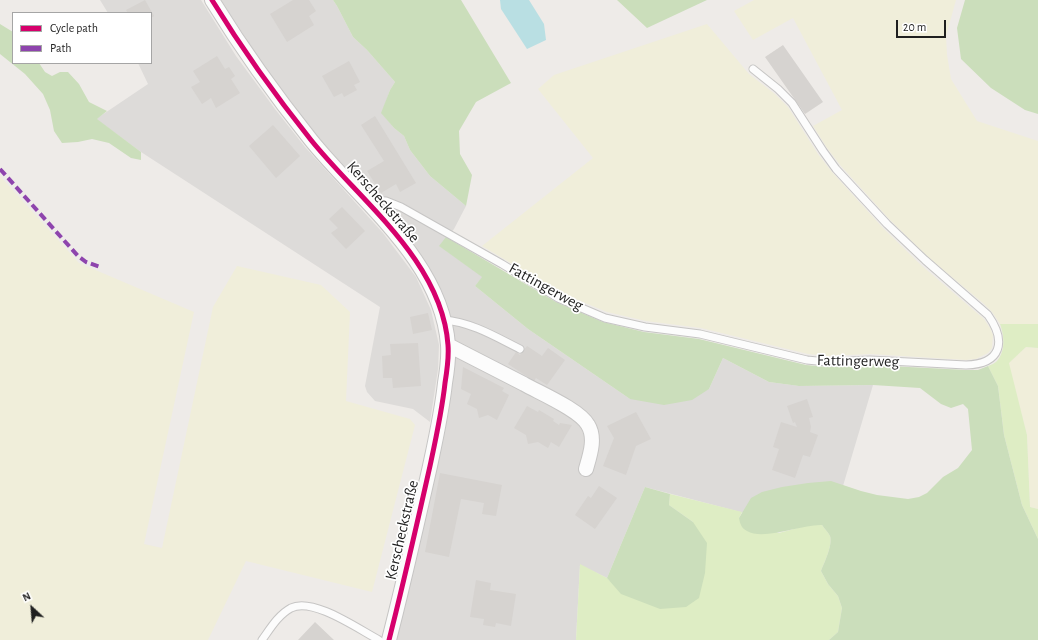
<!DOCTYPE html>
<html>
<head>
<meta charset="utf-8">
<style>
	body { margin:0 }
	#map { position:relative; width:1038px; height:640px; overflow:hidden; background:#eeebe8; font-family:"Alegreya Sans",sans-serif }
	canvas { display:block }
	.legend { position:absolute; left:12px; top:12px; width:140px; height:52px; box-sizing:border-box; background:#fff; border:1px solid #a5a5a5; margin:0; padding:5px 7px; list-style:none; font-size:12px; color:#1f1f1f }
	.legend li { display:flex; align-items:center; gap:8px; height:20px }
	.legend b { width:20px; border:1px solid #a5a5a5 }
	.north { position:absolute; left:12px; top:588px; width:40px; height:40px; -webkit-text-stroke:3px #fff; paint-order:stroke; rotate:334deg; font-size:11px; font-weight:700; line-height:16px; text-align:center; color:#1f1f1f }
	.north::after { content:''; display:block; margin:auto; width:14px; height:18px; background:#1f1f1f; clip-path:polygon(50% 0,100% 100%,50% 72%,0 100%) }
	.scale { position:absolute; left:896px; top:20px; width:50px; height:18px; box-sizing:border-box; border:2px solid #1f1f1f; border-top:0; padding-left:5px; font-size:12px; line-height:14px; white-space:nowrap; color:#1f1f1f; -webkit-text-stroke:3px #fff; paint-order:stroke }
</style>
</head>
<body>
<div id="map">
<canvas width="1038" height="640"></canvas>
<ul class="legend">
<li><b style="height:5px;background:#d6006c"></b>Cycle path</li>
<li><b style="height:5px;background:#8e44ad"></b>Path</li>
</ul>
<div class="north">N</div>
<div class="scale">20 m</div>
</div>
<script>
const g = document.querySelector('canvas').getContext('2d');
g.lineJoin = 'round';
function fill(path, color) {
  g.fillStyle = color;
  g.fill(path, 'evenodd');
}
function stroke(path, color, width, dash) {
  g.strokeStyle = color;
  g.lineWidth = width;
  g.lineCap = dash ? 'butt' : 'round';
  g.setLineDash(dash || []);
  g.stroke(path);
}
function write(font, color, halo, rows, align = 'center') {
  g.font = font + ' "Alegreya Sans",sans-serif';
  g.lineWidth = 3.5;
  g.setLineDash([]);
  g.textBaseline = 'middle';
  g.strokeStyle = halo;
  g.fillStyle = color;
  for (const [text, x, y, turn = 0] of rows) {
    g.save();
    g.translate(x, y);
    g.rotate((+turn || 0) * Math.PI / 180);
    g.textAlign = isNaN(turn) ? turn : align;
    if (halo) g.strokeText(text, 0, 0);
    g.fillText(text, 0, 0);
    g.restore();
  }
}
const residential = new Path2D(`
	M100 0H201L236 56 275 109 305 147 383 233 416 277 431 310 439 345 438 369 430 422 413 409 375 401 367 392 365 386 380 307 141 152 96 119 148 84 138 63H151V13H108Z
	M221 0H333L337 6 353 37 367 50 395 82 390 90 382 113 394 128 404 136 410 150 430 176 466 206 454 229 440 246 483 277 475 286 528 329 630 399 709 389 723 358 769 382 799 386 873 385 840 496 744 513 645 487 607 578 580 565 576 640H396L403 614 448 416 454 371 455 344 450 318 437 283 422 257 371 195 317 136 288 99 265 68Z`);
const farmland = new Path2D(`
	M754 0H956L946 36 947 55 951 79 977 121 1038 141V324H1000L992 312 984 304 928 257 890 220 840 165 827 148 813 126 842 110 793 18 753 40 734 11Z
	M707 24 749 74 775 94 788 107 818 154 832 172 883 228 921 265 984 319 990 328 993 335 992 348 988 353 976 359 966 360 870 354 828 356 808 354 701 328 646 321 607 312 561 293 482 246 593 158 538 89 554 75Z
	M0 176 79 263 194 312 144 544 162 548 213 307 237 266 321 285 350 312 346 401 410 419 415 425 372 592 246 561 208 640H0Z
	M1026 347 1038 348V509L1030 507 1027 435 1008 363Z`);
const grass = new Path2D(`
	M1000 324H1038V348L1026 347 1009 363 1027 435 1030 507 1038 509V539L1022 505 1004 435 998 386 988 366C991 365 995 363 997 361 1006 351 1004 335 1000 324Z
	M670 494 742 512 739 518 779 533 812 524 822 525C824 528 828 532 830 536 833 545 824 563 821 571L828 584 838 596 842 608 838 632 829 640H576L580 564 607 578 610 581 693 522 669 505Z`);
const forest = new Path2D(`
	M333 0H461L511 83 476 102 459 131 460 154 472 175 466 206 430 176 410 150 404 136 394 128 381 113 390 90 395 82 367 50 353 37 337 6Z
	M617 0H707L647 28Z
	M965 0H1038V114L1025 110 991 88 961 59 957 28Z
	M0 24 13 32V63H39L45 72 52 76 60 72H68L79 84 89 102 107 111 97 119 141 152V160L131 158 109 143 92 139 78 142 62 143 54 131 50 110 43 94 25 74 0 54Z
	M446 237 556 302 603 322 644 332 699 339 806 365 827 367 870 365 966 370H978L988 366 998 386 1004 435 1022 505 1038 539V640H829L838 632 842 608 838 596 828 584 821 571C824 563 833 545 830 536 828 532 824 528 822 525 802 524 764 541 747 531 741 528 740 523 739 518L751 498 762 492 782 487 808 483 831 481 861 491 877 495 908 499 919 497 927 493 943 477 958 468 972 450 968 409 963 404 951 408 941 404 920 388 873 385 799 386 769 382 723 358 709 389 692 400 664 405 630 399 528 329 475 286 482 277 439 246Z
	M645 487 670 494 669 505 693 522 707 543 705 573 699 598 686 607 660 609 621 594 607 578Z`);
const water = new Path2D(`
	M500 0H529L544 24 546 40 527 49 501 9Z`);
const building = new Path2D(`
	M145 0 154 16 151 18V13H128L126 10Z
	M293 0H309L316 11 309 16 314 25 287 42 270 14Z
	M783 45 823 102 805 114 765 57Z
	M217 56 225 69 229 67 235 76 231 79 240 93 216 108 211 98 202 104 191 87 200 82 193 71Z
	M349 61 360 82 354 85 357 90 344 97 342 93 334 97 322 76Z
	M375 116 416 183 400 192 396 184 381 193 367 171 384 161 361 125Z
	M273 125 300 156 276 178 249 146Z
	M342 207 365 231 346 249 331 233 338 228 329 219Z
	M428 313 432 330 413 334 410 317Z
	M418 343 421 386 393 388 392 378H383L382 356 391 355 390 344Z
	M527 346 542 356 548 348 565 360 547 385 536 378 534 381 508 364 516 352 520 355Z
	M463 367 504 388 502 391 509 395 497 420 488 415 479 418 477 409 467 404 471 394 461 389Z
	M807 399 813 417 809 418 811 427 810 432 818 435 810 457 803 455 795 478 772 470 779 449 773 447 781 422 797 427 795 422 793 423 787 406Z
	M527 406 538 412 539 410 554 419 553 421 559 425 560 423 572 425 559 447 551 442 548 448 538 442 528 444 526 435 514 428Z
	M636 412 651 439 636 446 626 475 603 466 614 438 607 426Z
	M440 473 502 485 496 516 482 514 484 503 461 499 449 557 425 552Z
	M599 486 617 498 595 529 575 515 588 496 591 498Z
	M476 580 491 583 490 590 516 594 511 626 496 623 495 627 483 625 484 619 470 617Z
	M315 622 334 640H298Z`);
const service = new Path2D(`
	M366 200 386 201 401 207 502 264 558 298 605 318 645 327 700 334 807 360 827 362 870 360 966 365C1001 364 1007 342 988 315L925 260 887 224 836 169 823 151 792 103 778 89 753 69
	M444 320C471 322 496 337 520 349
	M262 640C270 629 278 615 291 608 313 597 358 629 379 640`);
const minor = new Path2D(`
	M212 0C242 49 275 95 311 140 360 201 442 261 448 345 449 358 447 371 445 383 442 411 436 438 430 466 419 515 408 563 396 612L389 640
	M448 345C473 358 499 371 524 384 540 393 580 410 588 425 596 438 590 455 586 469`);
const quiet = new Path2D(`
	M0 169 78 256 86 262 100 267`);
const cycleway = new Path2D(`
	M212 0C242 49 275 95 311 140 360 201 442 261 448 345 449 358 447 371 445 383 442 411 436 438 430 466 419 515 408 563 396 612L389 640`);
const streetNames = [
	["Kerscheckstraße",383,202,49],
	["Fattingerweg",546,287,29],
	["Fattingerweg",858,361,1],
	["Kerscheckstraße",402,530,-77]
];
fill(residential, '#dddbd9');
fill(farmland, '#f0eeda');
fill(grass, '#deedc4');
fill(forest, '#cbdebb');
fill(water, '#b9dfe3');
fill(building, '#d6d3d0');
stroke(service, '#c6c5c4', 9);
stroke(minor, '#c6c5c4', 16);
stroke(service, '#fcfcfc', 7);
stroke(minor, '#fcfcfc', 14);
stroke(quiet, '#8e44ad', 4, [8, 4]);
stroke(cycleway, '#d6006c', 5);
write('16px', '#1f1f1f', '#fff', streetNames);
</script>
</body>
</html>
